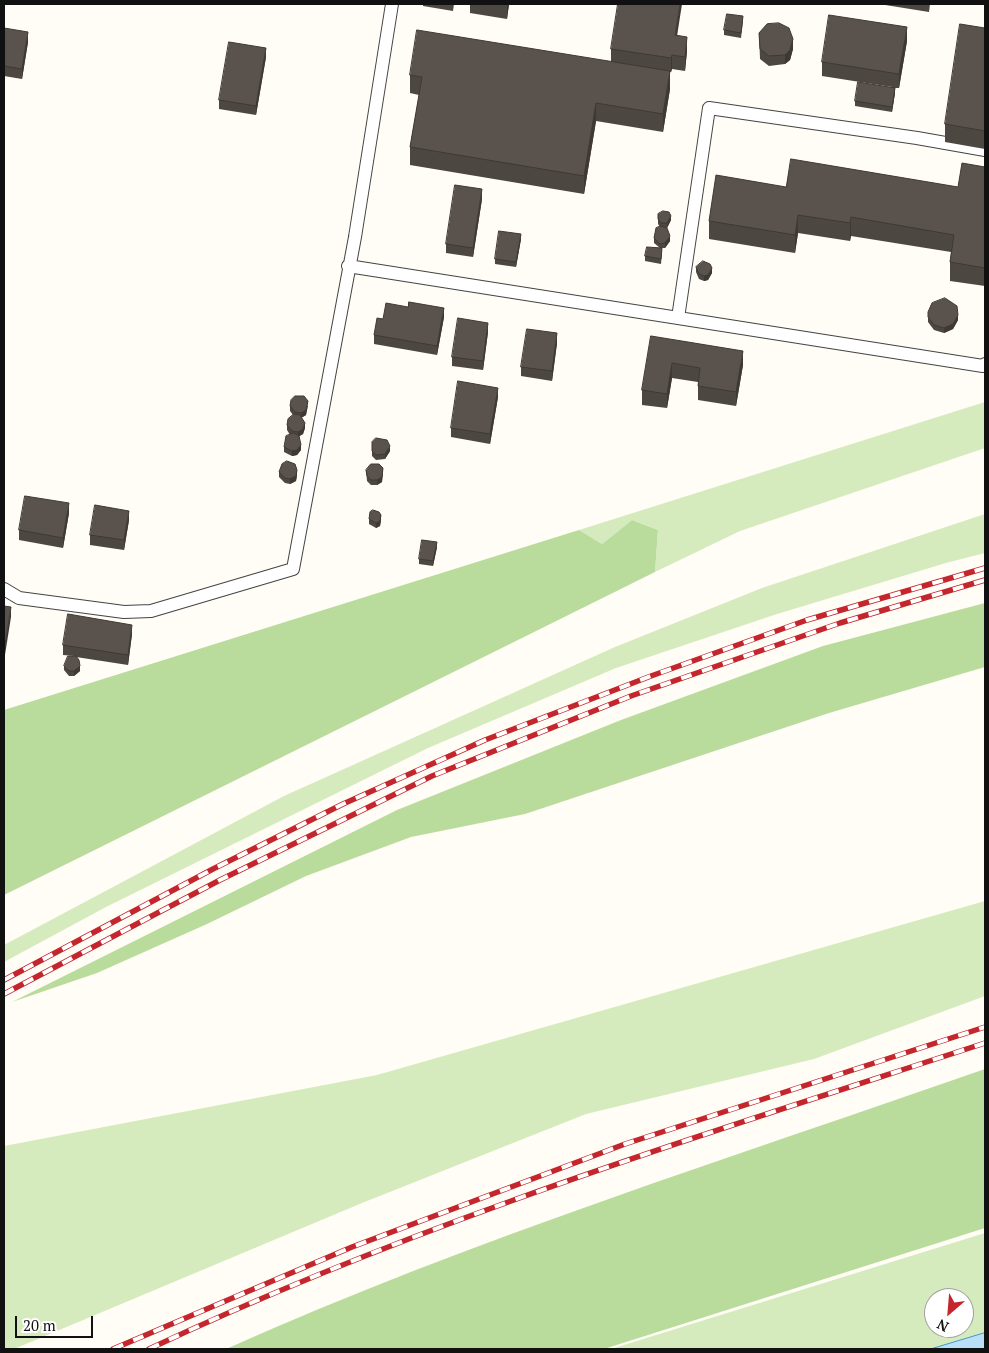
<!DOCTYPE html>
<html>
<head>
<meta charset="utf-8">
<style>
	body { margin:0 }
	#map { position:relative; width:989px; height:1353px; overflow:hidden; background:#fffdf5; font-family:"PT Serif",serif }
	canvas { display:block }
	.frame { position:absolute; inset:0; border:5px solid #111; pointer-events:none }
	.north { position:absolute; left:924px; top:1288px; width:50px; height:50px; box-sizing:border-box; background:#fff; border:1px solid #a0a0a0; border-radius:50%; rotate:207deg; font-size:14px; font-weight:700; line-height:20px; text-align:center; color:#111 }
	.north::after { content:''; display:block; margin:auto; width:18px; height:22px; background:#c4262e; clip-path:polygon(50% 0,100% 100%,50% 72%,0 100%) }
	.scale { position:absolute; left:15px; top:1316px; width:78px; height:22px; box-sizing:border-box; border:2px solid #111; border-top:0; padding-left:6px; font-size:15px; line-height:18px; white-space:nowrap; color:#111; -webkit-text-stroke:4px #fff; paint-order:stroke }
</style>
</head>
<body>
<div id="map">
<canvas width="989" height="1353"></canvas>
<div class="frame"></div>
<div class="north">N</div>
<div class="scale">20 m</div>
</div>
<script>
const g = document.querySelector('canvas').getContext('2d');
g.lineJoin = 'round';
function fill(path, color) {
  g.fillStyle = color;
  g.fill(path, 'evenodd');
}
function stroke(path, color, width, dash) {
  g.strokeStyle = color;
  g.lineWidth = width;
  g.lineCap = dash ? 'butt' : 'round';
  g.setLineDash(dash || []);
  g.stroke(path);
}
const green = new Path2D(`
	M985 402V448L740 531 655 572 658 530 632 520 602 544 579 530Z
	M985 514V553L946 563 777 614 616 668 428 748 106 907 4 962V945L284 796 615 647 762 588Z
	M985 901V996L814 1059 586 1114 362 1203 14 1349H4V1146L377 1075Z
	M985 1233V1333L931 1349H611ZM934 1298H964V1328H934Z`);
const forest = new Path2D(`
	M632 520 658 530 655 572 4 895V710L579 530 602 544Z
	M985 603V667L829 713 525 814 411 837 306 876 207 924 97 973 12 1002 397 810 621 720 823 646Z
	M985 1069V1228L604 1349H226C472 1239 731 1158 985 1069Z`);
const water = new Path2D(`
	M985 1333V1349H931Z`);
const service = new Path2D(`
	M348 266 983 366 985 364
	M678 318 709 108 917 138 985 150
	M4 589 19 598 124 612 151 611 293 569 355 237 392 4`);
const rail = new Path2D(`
	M4 980 213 869 343 804 485 740 651 676 807 620 985 568
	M4 994 220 880 432 776 631 696 840 623 985 580
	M113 1349 352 1247 625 1144 985 1027
	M149 1349C418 1222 703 1135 985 1043`);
const wall = new Path2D(`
	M423 4H454L453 11 423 6Z
	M470 4H509L507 19 470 13Z
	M879 4H930L929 12Z
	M743 21 741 38 724 35V30Z
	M4 28 28 42 22 79 4 76Z
	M985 28V149L945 142V124Z
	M759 33 793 49 790 60 785 64 769 66 760 59Z
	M677 35 687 51 685 71 672 69 671 72H670V89L663 132 596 121 584 194 410 165V147L419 95 410 93V75L611 62V49Z
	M907 41 899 88H895V93L892 112 855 106V101L892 87 822 76V62Z
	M266 57 256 115 219 109V100Z
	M985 167V286L950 281V262L951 252 851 236 850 241 798 233 795 253 709 239V221L786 187H958Z
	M482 199 473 257 446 253V244Z
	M658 214 671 220 667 228H666L670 241 665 248H661L662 253 661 264 645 261V256L660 248 654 243V238L660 227 658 224Z
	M521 239 516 267 495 264V259Z
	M696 267 712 273 708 280 704 281 699 279 696 272Z
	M928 312 958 320 953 329 944 333 934 330 928 322Z
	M444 317 437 355 374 344V335L383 319Z
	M488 332 483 370 452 366V357Z
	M651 336 743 365 736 406 698 400V382L672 378 667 408 642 405V390Z
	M557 343 552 381 521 376V367Z
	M498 397 490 444 451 437V428Z
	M290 406H308L306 415 301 418 305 428 303 434 299 436 301 450 297 455 292 456 284 452V447L290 435 287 430V425L293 415 290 411Z
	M372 442 390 451 385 459 376 460 372 456Z
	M366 470 383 473 382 482 377 485H371L367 481Z
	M279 472 297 475 296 481 290 484 285 483 279 477Z
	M69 513 63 548 19 540V530Z
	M369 519 381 520 380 526 376 528 369 524Z
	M129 520 124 550 90 545V535Z
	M437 547 433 566 419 564V559Z
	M132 634 128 665 76 657 80 671 74 676H69L64 670V666L75 656 63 655V645Z`);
const shadedWall = new Path2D(`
	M507 4H509L507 19Z
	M680 4H682L675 49V35Z
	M907 27V41L899 88V74Z
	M28 32V42L22 79V69Z
	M687 37V51L685 71V57Z
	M793 39V49L790 60 785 64V55Z
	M266 48V57L256 115V106Z
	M672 55V69L671 72V58Z
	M670 71V89L663 132V114Z
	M895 88V93L892 112V107Z
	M596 103V121L584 194V176Z
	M482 189V199L473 257V248Z
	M798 215V233L795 253V235Z
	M671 216V220L667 228V223Z
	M851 217V236L850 241V223Z
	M521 234V239L516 267V262Z
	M670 236V241L665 248V243Z
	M712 268V273L708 280 704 281V276Z
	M444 308V317L437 355V346Z
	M958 315V320L953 329 944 333V328Z
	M488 323V332L483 370V361Z
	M557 333V343L552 381V371Z
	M743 351V365L736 406V392Z
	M672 363V378L667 408V394Z
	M498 388V397L490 444V434Z
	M308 401 306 415 301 418V413Z
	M305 423V428L303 434 298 437V432Z
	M301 445V450L297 455 292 456V451Z
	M390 446V451L385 459V454Z
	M383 468 382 482 377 485V480Z
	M297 470V475L296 481 290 484V479Z
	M69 503V513L63 548V538Z
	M129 511V520L124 550V540Z
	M381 515V520L380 526 376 528V523Z
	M437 542V547L433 566V561Z
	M11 607V617L4 661V651Z
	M132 625V634L128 665V655Z
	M80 666V671L74 676V671Z`);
const building = new Path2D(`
	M618 4H680L675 35 687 37 685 57 672 55 671 58 611 49Z
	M727 14 743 16 741 33 724 30Z
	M829 15 907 27 899 74 822 62Z
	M779 23 789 28 793 39 790 50 785 55 769 56 760 49 759 33 767 24Z
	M960 24 985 28V131L945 124Z
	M4 28 28 32 22 69 4 66Z
	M417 30 670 71 663 114 596 103 584 176 410 147 422 77 410 75Z
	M229 42 266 48 256 106 219 100Z
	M858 82 895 88 892 107 855 101Z
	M791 159 958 187 962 163 985 167V268L950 262 954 235 851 217 850 223 798 215 795 235 709 221 716 175 786 187Z
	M455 185 482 189 473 248 446 244Z
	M663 211 669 212 671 216 667 223H661L658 219V214Z
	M661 226 667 228 670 236 665 243 660 244 654 238 656 228Z
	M499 231 521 234 516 262 495 259Z
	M647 247 662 248 661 259 645 256Z
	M703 261 710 264 712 268 708 275 704 276 699 274 696 267Z
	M945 298 957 306 958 315 953 324 944 328 934 325 928 317V312L932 303Z
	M409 302 444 308 437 346 374 335 377 318 383 319 386 303 408 307Z
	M458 318 488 323 483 361 452 357Z
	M527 329 557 333 552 371 521 367Z
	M651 336 743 351 736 392 698 386 700 368 672 363 667 394 642 390Z
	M458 381 498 388 490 434 451 428Z
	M295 396H304L308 401 306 410 301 413 295 412 290 406 291 400Z
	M294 414 300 415 305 423 303 429 298 432 292 431 287 425 288 419Z
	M294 433 299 436 301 445 297 450 292 451 284 447 286 436Z
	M376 438 387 440 390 446 385 454 376 455 372 451V442Z
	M287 461 295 464 297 470 296 476 290 479 285 478 279 472 282 464Z
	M371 464H379L383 468 382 477 377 480H371L367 476 366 470Z
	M25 496 69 503 63 538 19 530Z
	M95 505 129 511 124 540 90 535Z
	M373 510 379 512 381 515 380 521 376 523 369 519 370 512Z
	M422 540 437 542 433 561 419 559Z
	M4 606 11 607 4 651Z
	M68 614 132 625 128 655 63 645Z
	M68 656H76L79 660 80 666 74 671H69L64 666Z`);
fill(green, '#d5ebbd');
fill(forest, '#b9dc9c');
fill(water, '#b9e0f7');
stroke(water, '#3f96cf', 1);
stroke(service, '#444', 14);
stroke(service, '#fff', 12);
stroke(rail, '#c4262e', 5.5);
stroke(rail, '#fff', 4, [11]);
fill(wall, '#4d4742');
fill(shadedWall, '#3f3936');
fill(building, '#5a524d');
stroke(building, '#3f3936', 1);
</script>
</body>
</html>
